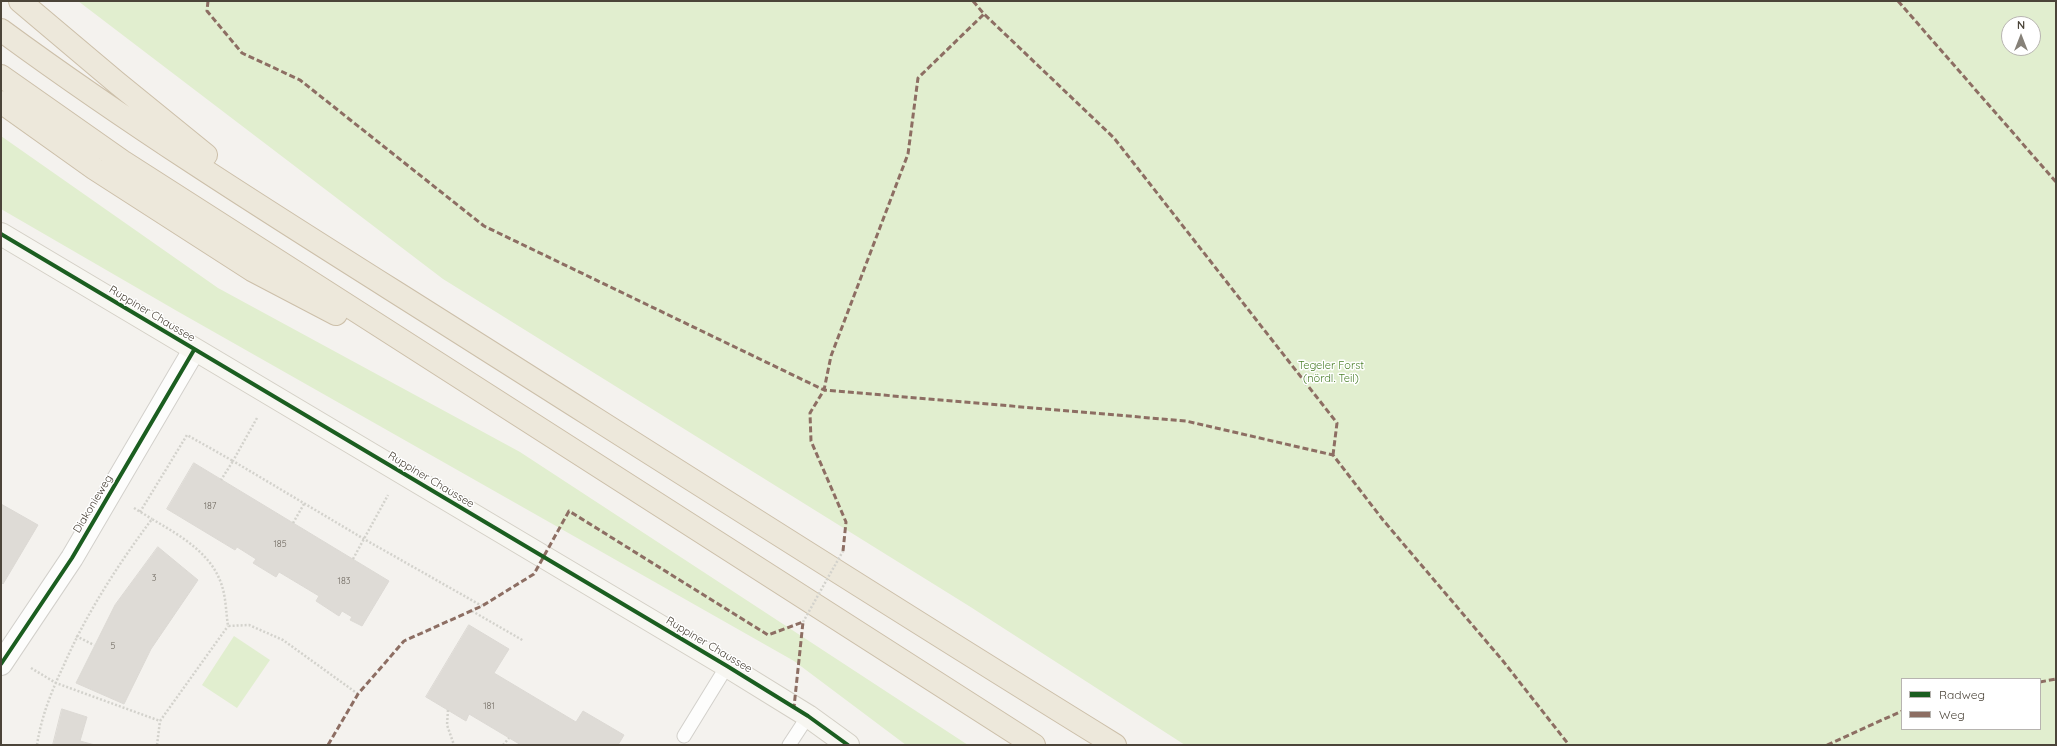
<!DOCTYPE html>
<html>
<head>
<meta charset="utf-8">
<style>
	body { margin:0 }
	#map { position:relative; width:2057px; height:746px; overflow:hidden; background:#f4f2ee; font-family:Quicksand,sans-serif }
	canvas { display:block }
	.frame { position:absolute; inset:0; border:2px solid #4b4439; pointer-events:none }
	.legend { position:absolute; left:1901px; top:678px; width:140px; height:52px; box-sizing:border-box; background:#fff; border:1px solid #b7b4b0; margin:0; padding:5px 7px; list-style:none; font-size:12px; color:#4b4439 }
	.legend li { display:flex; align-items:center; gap:8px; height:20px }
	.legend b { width:20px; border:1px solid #b7b4b0 }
	.north { position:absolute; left:2001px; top:16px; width:40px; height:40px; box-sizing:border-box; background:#fff; border:1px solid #b7b4b0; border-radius:50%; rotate:0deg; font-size:11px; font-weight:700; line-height:16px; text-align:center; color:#4b4439 }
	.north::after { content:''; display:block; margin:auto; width:14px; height:18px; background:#868178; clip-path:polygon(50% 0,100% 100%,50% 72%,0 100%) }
</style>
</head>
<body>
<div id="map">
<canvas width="2057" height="746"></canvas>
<div class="frame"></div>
<ul class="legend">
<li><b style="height:5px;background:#1b5e20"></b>Radweg</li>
<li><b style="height:5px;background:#8d6e63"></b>Weg</li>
</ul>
<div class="north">N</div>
</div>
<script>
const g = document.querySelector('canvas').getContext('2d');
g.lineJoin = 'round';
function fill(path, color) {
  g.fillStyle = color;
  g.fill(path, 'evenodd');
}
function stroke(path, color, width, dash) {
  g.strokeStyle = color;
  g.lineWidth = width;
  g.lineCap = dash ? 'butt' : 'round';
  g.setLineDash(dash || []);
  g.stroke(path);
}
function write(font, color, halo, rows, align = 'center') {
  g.font = font + ' Quicksand,sans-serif';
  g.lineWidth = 3;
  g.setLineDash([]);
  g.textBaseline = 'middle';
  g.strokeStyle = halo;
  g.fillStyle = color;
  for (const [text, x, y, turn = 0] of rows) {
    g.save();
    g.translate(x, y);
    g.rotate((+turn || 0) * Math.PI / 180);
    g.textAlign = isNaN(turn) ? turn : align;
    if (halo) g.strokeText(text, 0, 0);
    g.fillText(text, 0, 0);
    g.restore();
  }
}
const green = new Path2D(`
	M78 1H2056V745H1185L969 606 443 279ZM2009 24H2033V48H2009ZM1902 679H2040V729H1902Z
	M1 136 218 288 520 452 968 745H906L794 661 177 311 1 209Z
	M234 636 270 660 237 708 202 685Z`);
const building = new Path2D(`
	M194 463 389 581 362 626 350 620 352 617 342 611 339 616 316 601 319 596 279 572 276 577 253 563 256 559 237 547 235 550 167 509Z
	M1 504 38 525 3 584 1 582Z
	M158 547 198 580 151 649 124 704 76 683 115 605Z
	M469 625 509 649 494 673 576 722 583 711 624 735 618 745H521L469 714 466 721 426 697Z
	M62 709 87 717 80 741 95 745H53Z`);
const path = new Path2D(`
	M257 418 233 461 364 539 482 606
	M134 508 152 519
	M140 512 187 435 233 461 221 480
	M293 523 304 504
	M353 559 388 495
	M472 611 524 641
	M76 636 94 645
	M31 668 56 683 160 721 228 626
	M448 710 447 725 454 745
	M37 745C41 718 51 692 63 667 86 614 117 566 152 519 179 535 210 552 221 583 226 596 226 613 228 626L249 625 283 640 358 694
	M157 745 160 721
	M503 745 509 738`);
const lane = new Path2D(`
	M684 736 727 666
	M789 745 808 716`);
const street = new Path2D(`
	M1 664 72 558 194 350`);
const secondary = new Path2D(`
	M1 234 727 666 808 716 848 745`);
const highway = new Path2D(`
	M20 1 116 82 206 155
	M1 30C156 144 322 245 484 348 694 481 904 615 1115 745
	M1 76 122 161 1034 745
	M1 102 95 169 252 270 336 314`);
const pathBridge = new Path2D(`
	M803 622 843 551`);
const quiet = new Path2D(`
	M208 1 207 11 242 53 300 80 484 226 824 390 1186 421 1333 455 1383 520 1503 661 1569 745
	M973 1 984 14 1114 138 1337 423 1333 455
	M1898 1 2056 182
	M843 551 846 522 811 441 810 413 824 390 831 356 908 154 918 78 984 14
	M2040 682 2056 679
	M328 745 358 694 404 641 482 606 534 574 569 511 768 635 803 622 794 707
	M1827 745 1902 711`);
const cycleway = new Path2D(`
	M1 234 727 666 808 716 848 745
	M1 664 72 558 194 350`);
const numberNames = [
	["187",210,506],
	["185",280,544],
	["3",154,578],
	["183",344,581],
	["5",113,646],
	["181",489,706]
];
const streetNames = [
	["Ruppiner Chaussee",152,314,31],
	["Ruppiner Chaussee",431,480,31],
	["Diakonieweg",93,504,-59],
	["Ruppiner Chaussee",709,645,31]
];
const parkNames = [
	["Tegeler Forst",1331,366],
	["(nördl. Teil)",1331,379]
];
fill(green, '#e1eecf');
fill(building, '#dedbd6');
stroke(building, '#dcd9d4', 1);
stroke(lane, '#d2d0cb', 15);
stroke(street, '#d2d0cb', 24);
stroke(secondary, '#d3cfc5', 24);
stroke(highway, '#ccbfa9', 24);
stroke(path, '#d3d2cc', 2.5, [2, 2]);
stroke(lane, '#fdfdfc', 13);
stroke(street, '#fdfdfc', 22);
stroke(secondary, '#f7f6f1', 22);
stroke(highway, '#ede8db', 22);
stroke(pathBridge, '#d3d2cc', 2.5, [2, 2]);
stroke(quiet, '#8d6e63', 3, [6, 3]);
stroke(cycleway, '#1b5e20', 4);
write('9px', '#706a61', null, numberNames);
write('11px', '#4b4439', '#fff', streetNames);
write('11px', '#4a7f2a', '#fff', parkNames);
</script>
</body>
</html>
